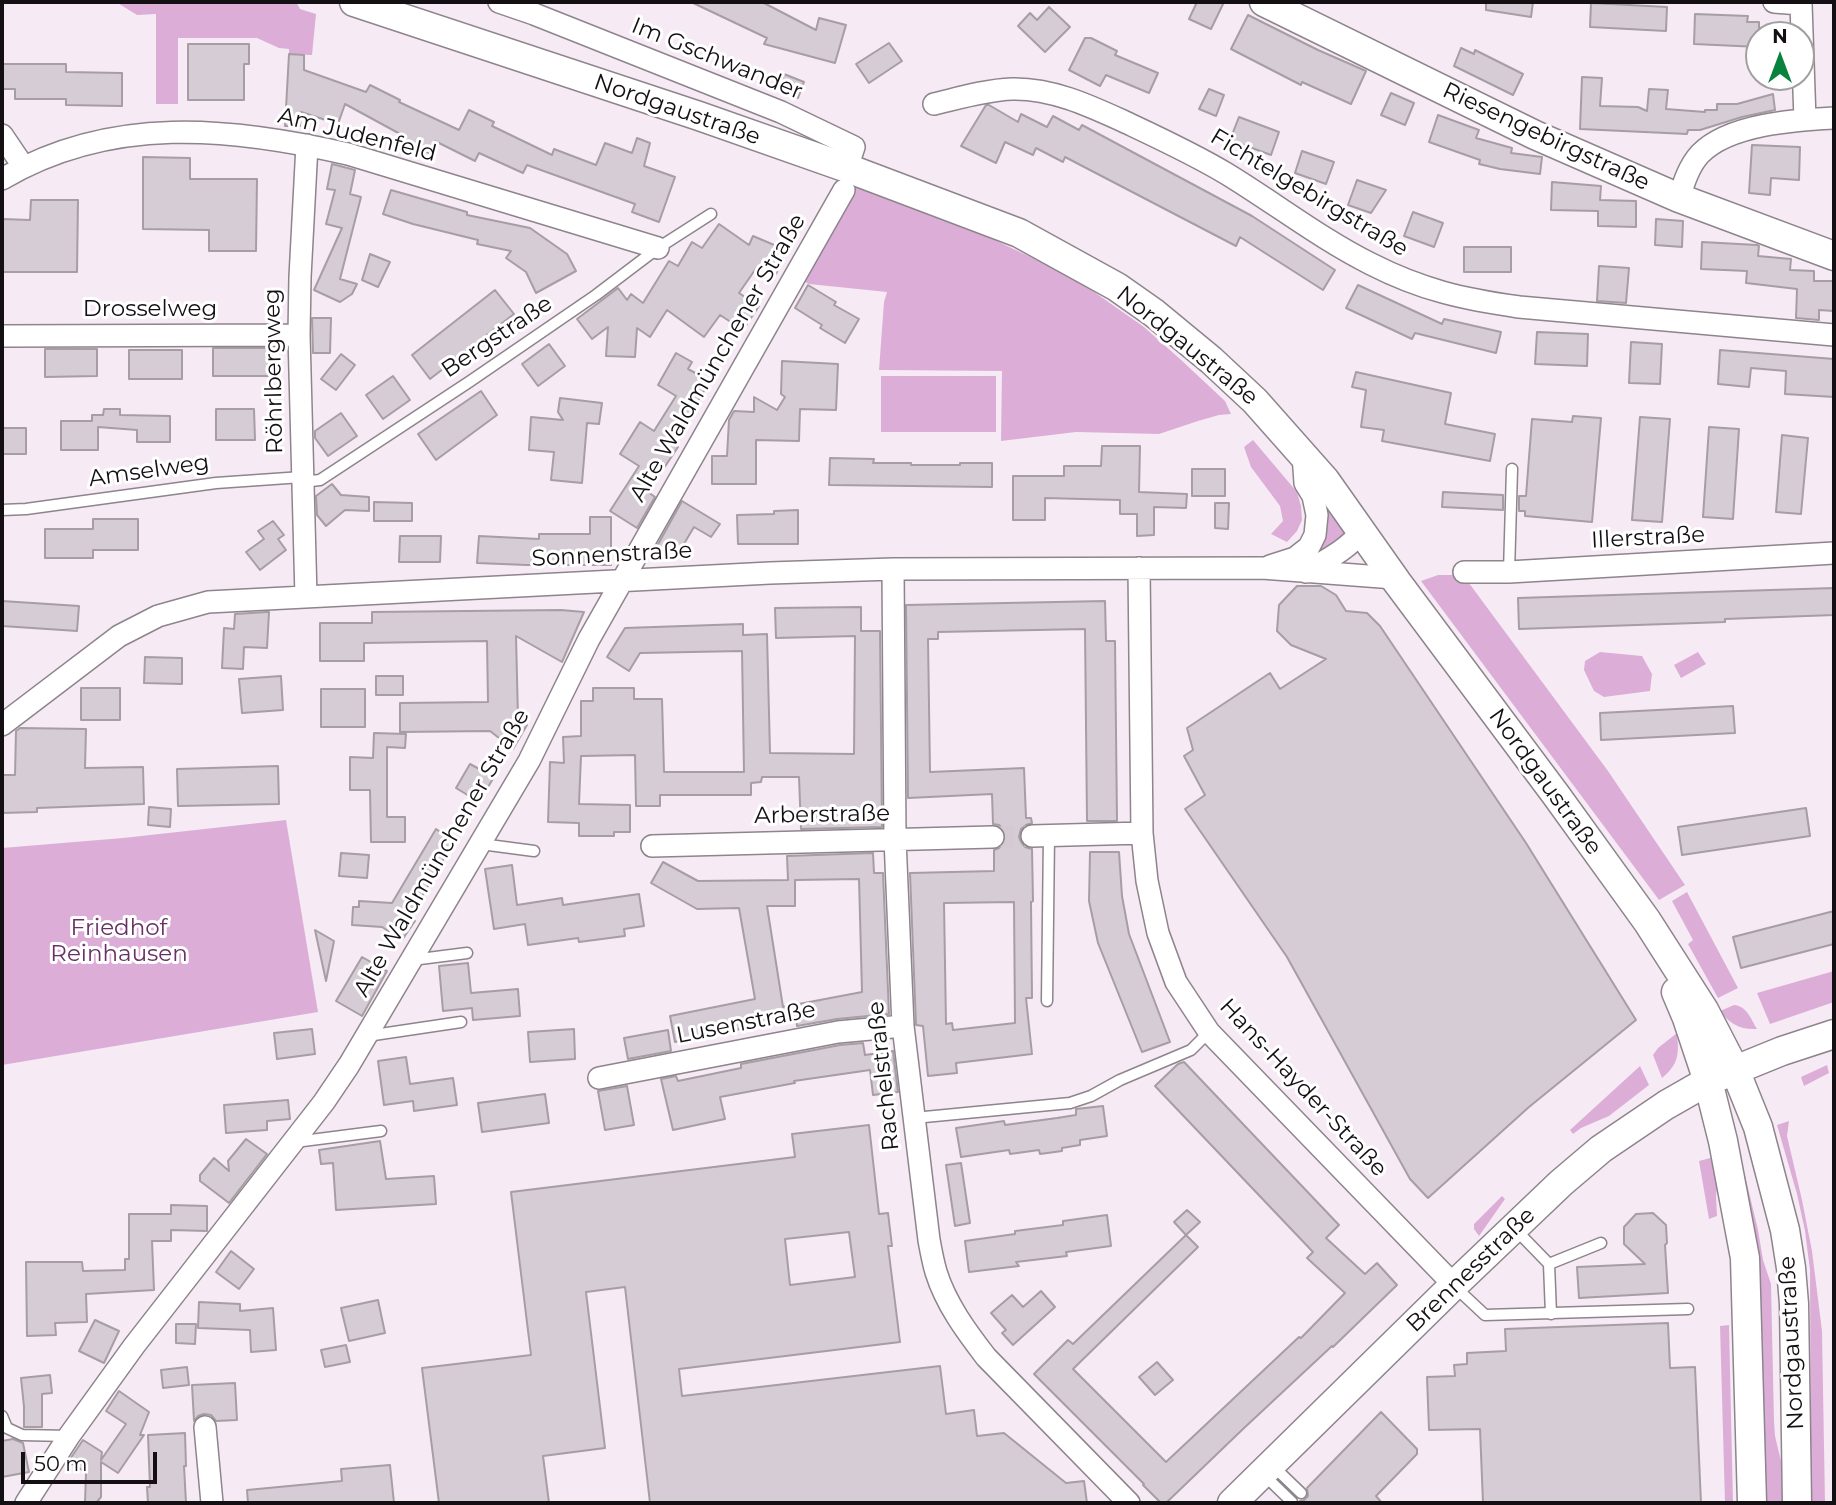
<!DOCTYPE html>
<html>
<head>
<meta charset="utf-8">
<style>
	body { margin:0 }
	#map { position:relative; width:1836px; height:1505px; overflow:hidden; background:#f6ebf5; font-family:Montserrat,sans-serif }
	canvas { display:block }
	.frame { position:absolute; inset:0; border:4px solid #130f12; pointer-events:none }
	.north { position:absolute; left:1745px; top:21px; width:70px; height:70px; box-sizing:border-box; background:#fff; border:2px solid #a19fa0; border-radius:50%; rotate:0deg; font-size:19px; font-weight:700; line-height:28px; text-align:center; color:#130f12 }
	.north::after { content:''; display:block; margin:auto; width:24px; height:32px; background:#07833d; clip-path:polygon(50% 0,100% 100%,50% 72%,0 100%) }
	.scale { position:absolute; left:21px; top:1452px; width:136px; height:32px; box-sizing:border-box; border:4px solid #130f12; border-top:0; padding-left:9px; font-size:21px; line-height:24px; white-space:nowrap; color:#130f12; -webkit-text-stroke:5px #fff; paint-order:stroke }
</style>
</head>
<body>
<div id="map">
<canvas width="1836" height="1505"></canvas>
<div class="frame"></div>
<div class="north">N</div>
<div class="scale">50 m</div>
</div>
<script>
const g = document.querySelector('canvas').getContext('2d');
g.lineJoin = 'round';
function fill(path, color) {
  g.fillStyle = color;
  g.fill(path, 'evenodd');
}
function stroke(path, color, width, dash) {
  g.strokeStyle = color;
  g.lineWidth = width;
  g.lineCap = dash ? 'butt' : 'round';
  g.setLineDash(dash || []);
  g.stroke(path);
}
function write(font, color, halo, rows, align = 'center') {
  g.font = font + ' Montserrat,sans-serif';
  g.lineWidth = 6;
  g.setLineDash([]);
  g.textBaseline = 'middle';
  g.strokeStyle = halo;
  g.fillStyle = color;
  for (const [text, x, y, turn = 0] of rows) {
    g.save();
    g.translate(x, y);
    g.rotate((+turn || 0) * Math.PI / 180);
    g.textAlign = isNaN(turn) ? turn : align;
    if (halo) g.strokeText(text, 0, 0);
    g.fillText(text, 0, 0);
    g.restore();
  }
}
const green = new Path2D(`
	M116 2H296L300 9 316 14 312 55 289 54V49L279 48 257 38H178V104H156V14L137 15Z
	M853 185 973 230 1035 259 1087 287 1144 327 1180 359 1225 401 1231 414 1219 415 1198 421 1159 434 1076 432 1001 441 1002 371 879 370 884 302 887 292 809 284 801 280Z
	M881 376H996V432H881Z
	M1253 440 1297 492 1301 506 1302 520 1297 531 1287 542 1271 534 1283 521 1280 506 1251 467 1244 447Z
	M1327 504 1349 529 1342 539 1308 557C1320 538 1328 528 1327 504Z
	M1438 575H1463L1608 771 1685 885 1659 900 1421 581Z
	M1600 652 1642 656 1652 674 1650 691 1604 697 1594 691 1584 670 1585 661Z
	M1698 652 1706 664 1681 678 1674 665Z
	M286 820 318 1012 2 1065V848L123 838Z
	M1687 892 1738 988 1718 998 1688 944 1693 940 1672 901Z
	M1834 971V1002L1770 1024 1757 993Z
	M1734 1005C1747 1006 1751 1019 1757 1029 1740 1030 1730 1024 1720 1011Z
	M1677 1033C1679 1054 1679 1064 1662 1078L1653 1055 1658 1048Z
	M1827 1065 1829 1073 1804 1086 1801 1077Z
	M1640 1066 1649 1085 1609 1116 1581 1128 1573 1134 1570 1130Z
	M1789 1121 1787 1136 1802 1200 1812 1251 1822 1331 1825 1503H1811L1810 1270 1805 1231 1797 1194 1777 1125Z
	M1738 1146 1758 1230 1763 1260 1771 1284 1774 1421 1775 1436 1781 1461 1783 1503H1763L1734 1147Z
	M1714 1157 1718 1180 1716 1196 1717 1216 1709 1219 1699 1161Z
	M1502 1196 1505 1199 1479 1236 1474 1229V1224Z
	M1729 1325 1733 1503H1725L1720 1326Z`);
const building = new Path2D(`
	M691 2H762L816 30 819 18 846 25 835 63 764 44 767 38Z
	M1197 2H1224L1211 29 1189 19Z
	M1486 2H1533L1531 17 1486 10Z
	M1591 3 1667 7 1666 31 1590 27Z
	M1049 7 1070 27 1045 52 1018 26 1030 13 1037 20Z
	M1695 14 1748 16 1747 22H1759V47L1694 44Z
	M1248 15 1318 50 1366 71 1351 104 1302 82 1301 85 1231 49Z
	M1085 38H1091L1117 51 1115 55 1158 73 1149 93 1106 75 1100 86 1069 70Z
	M889 43 902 61 869 83 856 64Z
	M188 44H249V64H244V100H188Z
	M1461 48 1474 54 1475 50 1523 74 1513 95 1454 66Z
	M289 54 304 55V70L366 92 370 85 400 100 399 102 459 130 469 110 494 122 492 126 552 155 554 149 596 165 605 143 632 153 637 138 650 143 644 166 675 177 659 222 632 212 635 204 527 165 523 173 479 153 475 161 435 141 429 153 400 139 402 135 345 104 338 124 301 112 300 126H285Z
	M2 64H66V72L122 73V106L66 105V99H15V89H2Z
	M784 74 804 82 798 98 778 90Z
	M1582 77 1602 78 1600 106 1638 107 1647 111 1649 89 1668 90 1666 109 1705 112V110H1717V104H1737L1773 94 1775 110 1742 117 1700 130H1688L1687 134 1580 129Z
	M1209 89 1224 95 1216 116 1199 109Z
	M1391 93 1414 103 1405 125 1381 115Z
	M986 105H989L1018 122 1021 114 1047 127 1053 116 1079 130 1082 125 1252 216 1335 270 1323 290 1240 237 1236 246 1065 157 1063 162 1036 148 1033 155 1005 142 996 163 961 146Z
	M1438 115 1479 130 1476 138 1512 148 1511 153 1542 157 1540 174 1500 169 1479 164 1480 160 1429 142Z
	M1239 117 1279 132 1271 155 1230 140Z
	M1752 145 1800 147 1799 180 1771 178 1770 195 1749 193Z
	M1302 151 1334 162 1326 184 1295 173Z
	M143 157 190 158V179H257L256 251H209V230L143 229Z
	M332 164 355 170 350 194 361 197 340 279 357 284 352 294 340 302 314 290 342 228 326 224 335 190 327 189Z
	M1357 180 1386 190 1371 213 1348 205Z
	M1552 182 1601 186 1600 200 1636 201V227L1598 226V211L1551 210Z
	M391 190 467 212V215L530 228 567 254 576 271 536 293 526 272 506 258 511 251 477 244 478 240 413 224 383 214Z
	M31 200H78L77 272H2V219L30 220Z
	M1413 212 1443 223 1434 247 1404 236Z
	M1656 219 1683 221 1682 247 1655 245Z
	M719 224 749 245 753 236 786 250 776 274 757 267 739 293 759 306 743 330 720 315 704 337 667 310 650 337 637 328 635 357 606 356 608 327 592 339 577 319 618 288 627 300 631 294 643 303 669 261 678 266 692 242 702 248Z
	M1702 242 1757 245 1759 246 1758 256 1791 259 1790 270 1814 271V281H1834V311L1819 310V320L1796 318 1797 289 1746 283 1747 271 1701 269Z
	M1464 247H1511V272H1464Z
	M370 254 390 262 378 287 362 280Z
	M1599 266 1629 268 1626 303 1597 301Z
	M808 285 836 302 834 305 859 319 845 343 820 328 822 325 795 308Z
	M1358 285 1442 324 1444 319 1501 332 1496 353 1415 333 1412 339 1346 308Z
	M495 290 514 314 430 379 412 355Z
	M312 318H331L330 353H313Z
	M1537 332 1588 334 1587 366 1535 364Z
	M1631 342 1662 344 1660 384 1629 383Z
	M549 344 565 366 538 386 522 364Z
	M213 348H268V376H213Z
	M45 349H97V376L45 377Z
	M129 350H182V379H129Z
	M1720 350 1834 359V397L1785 394 1786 371 1751 368 1749 387 1718 384Z
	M676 353 692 362 688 369 710 381 672 443 678 447 648 492 655 497 637 528 610 511 639 466 620 454 640 422 654 431 676 396 658 385Z
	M341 354 355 365 336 390 321 379Z
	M782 361 838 364 836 410 800 409 799 441 756 440V484H712V456H727L729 420 734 411 754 412V397L777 410 785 397 781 394Z
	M1356 372 1451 393 1445 424 1495 434 1490 461 1382 441 1384 430 1361 427 1366 390 1352 387Z
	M393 376 410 400 383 419 366 395Z
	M481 391 497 415 436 460 418 434Z
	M560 398 602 403 599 424 587 423 582 483 551 480 554 452 529 450 531 417 563 420 558 412Z
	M104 409H120V415L170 416V442H137V430L98 427V450H61V421H92V415H103Z
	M216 409H254L255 440H216Z
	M341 413 357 436 328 456 315 438V431Z
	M1573 416 1601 418 1592 522 1525 516V511H1519V496H1526L1532 419 1572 422Z
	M1640 417 1670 419 1662 522 1632 520Z
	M1709 427 1739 429 1733 519 1703 517Z
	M2 428H26V454H2Z
	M1782 435 1808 438 1801 514 1776 512Z
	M1102 446H1140L1139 492 1187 494 1186 508 1154 507V535L1137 536V514H1120V500L1045 498V520H1013V476H1064V466H1101Z
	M830 458 874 459 873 463H911V465H960V463H992V487L829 485Z
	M1192 469H1225V496H1192Z
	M332 484 341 495 369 497V511L345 510 326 526 317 515 316 496Z
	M1443 492 1503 495V510L1442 507Z
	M682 501 720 524 711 537 694 527 675 559 656 548Z
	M374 502 412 503V521H374Z
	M1215 503H1229L1228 529 1215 528Z
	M798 510V544H738L737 515 774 514V511Z
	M590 517H611V565H527L477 563 479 536 539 539V534H590Z
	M93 519H138V550H93V558H45V529H93Z
	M273 521 284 535 278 539 286 550 260 570 246 552 264 539 258 531Z
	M400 536H441L440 562H399Z
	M1297 586H1321L1336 595 1346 611 1367 613 1380 626 1526 843 1636 1020 1529 1107 1428 1198 1410 1179 1287 957 1185 809 1205 795 1184 756 1193 750 1187 728 1270 673 1280 689 1326 659 1291 645 1277 631 1279 605Z
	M1834 588V615L1725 619V622L1519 629 1518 598Z
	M2 601 79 606 77 631 2 626Z
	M1105 601 1106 641H1115L1117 821H1087L1085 629 938 632V639H928L930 772 1024 768 1026 818H1031L1032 823 1026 825 1021 829 1019 837 1021 842 1025 847 1032 849 1033 901 1031 902 1032 998H1026L1032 1054 956 1063 957 1073 928 1076 923 1026 916 1025 910 873 994 871V850L999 848 1004 844 1006 836 1004 830 999 825 993 824 992 794 908 798 906 605ZM1014 902 1015 1023 953 1030 952 1023 946 1024 944 903Z
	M861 607V631H880L882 827 801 829 799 777H762L761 782 751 783V795H660V806H636L635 755 581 756 579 804 630 805V832H614V836H579V823L548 822 550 762 564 763 563 737 581 736V701H593V688H634V699H662L664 772H744L742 651 640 653 629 671 607 657 625 628 743 624V635L767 634 770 753 854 754 855 636 776 638 775 608Z
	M561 610 584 612 562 662 516 636 518 718 527 725 513 749 490 731 400 732V703L488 702 487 641 364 643V661H320V623H372V612Z
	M267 612H269L267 648 244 647 243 669 222 668 224 628 234 629 235 614Z
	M145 657 182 658V684L144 683Z
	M281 676 283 710 242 713 239 679Z
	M376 676H403V695H376Z
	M81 688H120V720H81Z
	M321 689H365V727H321Z
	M1733 706 1735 733 1601 740 1600 713Z
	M20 728 86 729 85 768 143 767 144 804 37 808V812L2 813V775H15L16 731Z
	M374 733 406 734 405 748 387 747V817H405V842H371L370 790H350V757L373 758Z
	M470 764 494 777 479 802 456 788Z
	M278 766 279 804 178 806 177 769Z
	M149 807 171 809 170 827 148 825Z
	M1806 808 1810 836 1682 855 1678 827Z
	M436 829 454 841 410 917 415 921 402 940 382 927 352 925 353 907H359V901L392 903Z
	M1090 852H1119L1122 896 1129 934 1170 1042 1142 1052 1098 943 1089 901Z
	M341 853 369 855 367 878 339 876Z
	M873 853 874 873H883L889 1014 837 1019 797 1026 796 1018 675 1042 670 1016 755 999 739 908 697 909 651 883 663 862 698 881 788 880 787 856ZM859 879 862 992 783 1007 767 906H795V880Z
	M512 865 517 905 562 898 563 905 639 894 644 926 624 929 625 936 579 942 578 938 528 945 525 924 494 929 485 869Z
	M1834 911V944L1741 968 1733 937Z
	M315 930 334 941 326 981Z
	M362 957 387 971 362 1016 336 1001Z
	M468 963 471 993 518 989 520 1016 473 1020 472 1008 443 1011 439 966Z
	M312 1029 315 1054 277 1059 274 1033Z
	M574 1029 575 1059 530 1062 528 1032Z
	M668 1030 671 1051 628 1059 624 1038Z
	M863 1043 865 1055 893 1051 898 1092 873 1095 870 1070 794 1081 795 1083 720 1097 725 1119 673 1130 661 1079 676 1076 678 1081 741 1068V1064L840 1045Z
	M406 1057 410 1084 453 1078 457 1105 414 1111 413 1101 384 1105 378 1061Z
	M1184 1062 1339 1225 1326 1238 1365 1274 1377 1263 1397 1285 1333 1347 1332 1346 1243 1429 1166 1503H1161L1143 1485 1144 1484 1034 1374 1068 1340 1073 1344 1186 1235 1198 1247 1073 1369 1166 1462 1299 1337 1301 1338 1345 1293 1307 1258 1313 1252 1155 1086 1178 1064Z
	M627 1086 634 1125 605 1130 598 1091Z
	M545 1094 549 1123 482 1132 478 1103Z
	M288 1100 290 1119 267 1121V1130L226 1133 224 1105Z
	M1103 1106 1107 1136 1080 1140V1145L1062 1148V1151L1040 1154 1039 1150 1010 1154 1009 1150 961 1157 956 1128 1004 1121 1005 1125 1057 1118 1076 1115V1109Z
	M869 1125 879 1214 888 1213 892 1246H888L900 1342 679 1369 682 1396 940 1366 946 1414 974 1410 977 1436 1004 1433 1066 1483 1084 1481 1087 1503H650L625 1287 586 1292 605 1448 543 1456 549 1503H439L422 1368 531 1355 511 1192 795 1157 792 1134ZM849 1232 855 1277 790 1285 785 1239Z
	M246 1139 267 1154 229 1203 200 1181V1175L214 1158 229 1171 228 1161Z
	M380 1141 386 1179 434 1176 436 1204 336 1210 333 1163 321 1164 319 1150Z
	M961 1163 970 1223 955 1226 946 1165Z
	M171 1205 207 1206V1231L171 1230V1241H152L154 1290 86 1294 87 1322 55 1323 56 1335 27 1336 26 1262H82L83 1271 125 1270V1259H129V1214H171Z
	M1187 1210 1200 1222 1186 1235 1174 1222Z
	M1653 1213 1666 1225 1667 1243 1665 1245 1668 1293 1579 1298 1577 1267 1645 1264 1624 1244V1227L1636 1214Z
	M1107 1215 1111 1246 1066 1252 1067 1256 1016 1262 1019 1266 969 1272 965 1241 1015 1234V1231L1063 1225V1221Z
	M231 1251 254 1269 239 1289 216 1272Z
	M1041 1291 1055 1307 1013 1345 1002 1333 1006 1330 991 1313 1012 1295 1023 1307Z
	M378 1300 385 1333 349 1341 341 1308Z
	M199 1302 240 1304V1311L273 1308 276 1350 251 1352 250 1330 198 1328Z
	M95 1320 119 1331 104 1363 79 1351Z
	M1668 1323 1670 1368 1695 1367 1701 1503H1483L1480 1429 1429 1430 1427 1377 1455 1376 1454 1365 1467 1364V1353L1506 1351 1505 1329Z
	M176 1324H196L195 1344 176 1343Z
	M346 1345 350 1362 325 1367 321 1350Z
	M1157 1362 1173 1380 1155 1395 1139 1377Z
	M187 1367 189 1385 163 1388 161 1370Z
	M50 1375 52 1393 42 1394V1427H24V1407L21 1378Z
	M235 1383 237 1420 216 1421 211 1415 204 1414 198 1416 194 1421 192 1385Z
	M119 1391 149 1412 140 1435H144L118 1473 101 1462V1497L96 1503H85L86 1473 74 1464 66 1465 83 1440 102 1452 101 1460 126 1424 106 1411Z
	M1381 1412 1417 1449V1454L1376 1496 1382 1503H1300V1501L1304 1500 1308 1496 1307 1488Z
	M185 1433 186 1466H184L186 1503H148L147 1487H150L148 1435Z
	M13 1439 23 1443 29 1472 2 1477V1441Z
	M390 1465 394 1503H248L247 1490 342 1481 341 1469Z`);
const streetTunnel = new Path2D(`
	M993 837 1032 836`);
const lane = new Path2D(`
	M302 482 320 480 469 382 596 295 658 248 711 214
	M2 510 26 509 216 483 302 477
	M1509 572 1512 469
	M481 844 534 851
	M412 960 467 953
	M1047 1001 1049 835
	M367 1036 461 1022
	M914 1118 1070 1103 1091 1096 1120 1080 1191 1050 1209 1032
	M295 1142 381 1131
	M1516 1230 1549 1264 1551 1314
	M1549 1264 1601 1243
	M1454 1286 1485 1315 1688 1309
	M2 1416 7 1428 22 1435 69 1436
	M1273 1466 1301 1493
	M1262 1473 1292 1502`);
const street = new Path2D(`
	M499 2 534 14 781 112 854 147 847 168
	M1774 2 1801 4
	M1801 4 1805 120
	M934 104C959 98 986 90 1012 89 1051 88 1088 105 1123 121 1159 138 1194 154 1227 174 1276 204 1321 239 1371 264 1422 290 1463 299 1519 307L1834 335
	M2 135 23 166
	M2 179C111 115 230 127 348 154L658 248
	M1679 198C1684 182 1689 166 1700 154 1729 124 1795 120 1834 118
	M2 336 299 335
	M1270 566 1295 558 1309 547 1315 535 1317 515 1313 496 1305 483 1303 454
	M1139 568 1142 833 1147 881 1158 933 1176 982 1209 1032 1454 1285
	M893 569 895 839 903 1026 929 1240C931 1251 933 1262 936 1272 946 1304 966 1331 986 1357L1129 1503
	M1306 572C1326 560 1347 550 1362 531
	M1464 572H1509L1834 553
	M306 597 299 335 300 277 307 145
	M2 725 119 636 158 616 208 602 770 573 893 569 1262 568 1394 578
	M1032 836 1142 833
	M652 846 993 837
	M599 1078 838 1032 903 1026
	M205 1427 212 1503
	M26 1503 69 1436 134 1346 324 1102 349 1065 529 761 589 639 844 190`);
const secondary = new Path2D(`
	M354 2 699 116 847 168 1019 233 1117 287 1154 313 1211 360 1255 401 1325 480 1397 582 1556 795 1647 921 1704 1010 1735 1070 1758 1127 1785 1230 1791 1268 1794 1304 1797 1503
	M1264 2 1535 135 1679 198 1834 256
	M1676 992 1687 1018 1708 1081 1723 1141 1745 1258 1752 1503
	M1232 1503 1454 1285 1561 1183 1601 1149 1666 1105 1708 1081 1782 1051 1834 1034`);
const streetNames = [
	["Im Gschwander",717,59,22],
	["Nordgaustraße",677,110,19],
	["Am Judenfeld",357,135,14],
	["Riesengebirgstraße",1546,137,25],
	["Fichtelgebirgstraße",1309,193,31],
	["Drosselweg",150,309],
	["Bergstraße",497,337,-34],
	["Nordgaustraße",1187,346,39],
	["Alte Waldmünchener Straße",718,358,-60],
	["Röhrlbergweg",274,371,-91],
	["Amselweg",149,471,-8],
	["Illerstraße",1648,538,-3],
	["Sonnenstraße",612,555,-3],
	["Nordgaustraße",1545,782,54],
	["Arberstraße",822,815,-1],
	["Alte Waldmünchener Straße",442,853,-60],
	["Lusenstraße",746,1023,-11],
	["Rachelstraße",884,1076,-96],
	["Hans-Hayder-Straße",1303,1088,47],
	["Brennesstraße",1471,1270,-44],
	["Nordgaustraße",1792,1343,-93]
];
const parkNames = [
	["Friedhof",119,928],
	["Reinhausen",119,954]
];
fill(green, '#dcaed7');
fill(building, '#d6ccd5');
stroke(building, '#a79da5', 2);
stroke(streetTunnel, '#d4cad3', 21, [21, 10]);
stroke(lane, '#8e848c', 13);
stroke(street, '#8e848c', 24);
stroke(secondary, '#8e848c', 31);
stroke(lane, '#fff', 10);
stroke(street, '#fff', 21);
stroke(secondary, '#fff', 28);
write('23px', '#130f12', '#fff', streetNames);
write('23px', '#683063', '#fff', parkNames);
</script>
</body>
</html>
